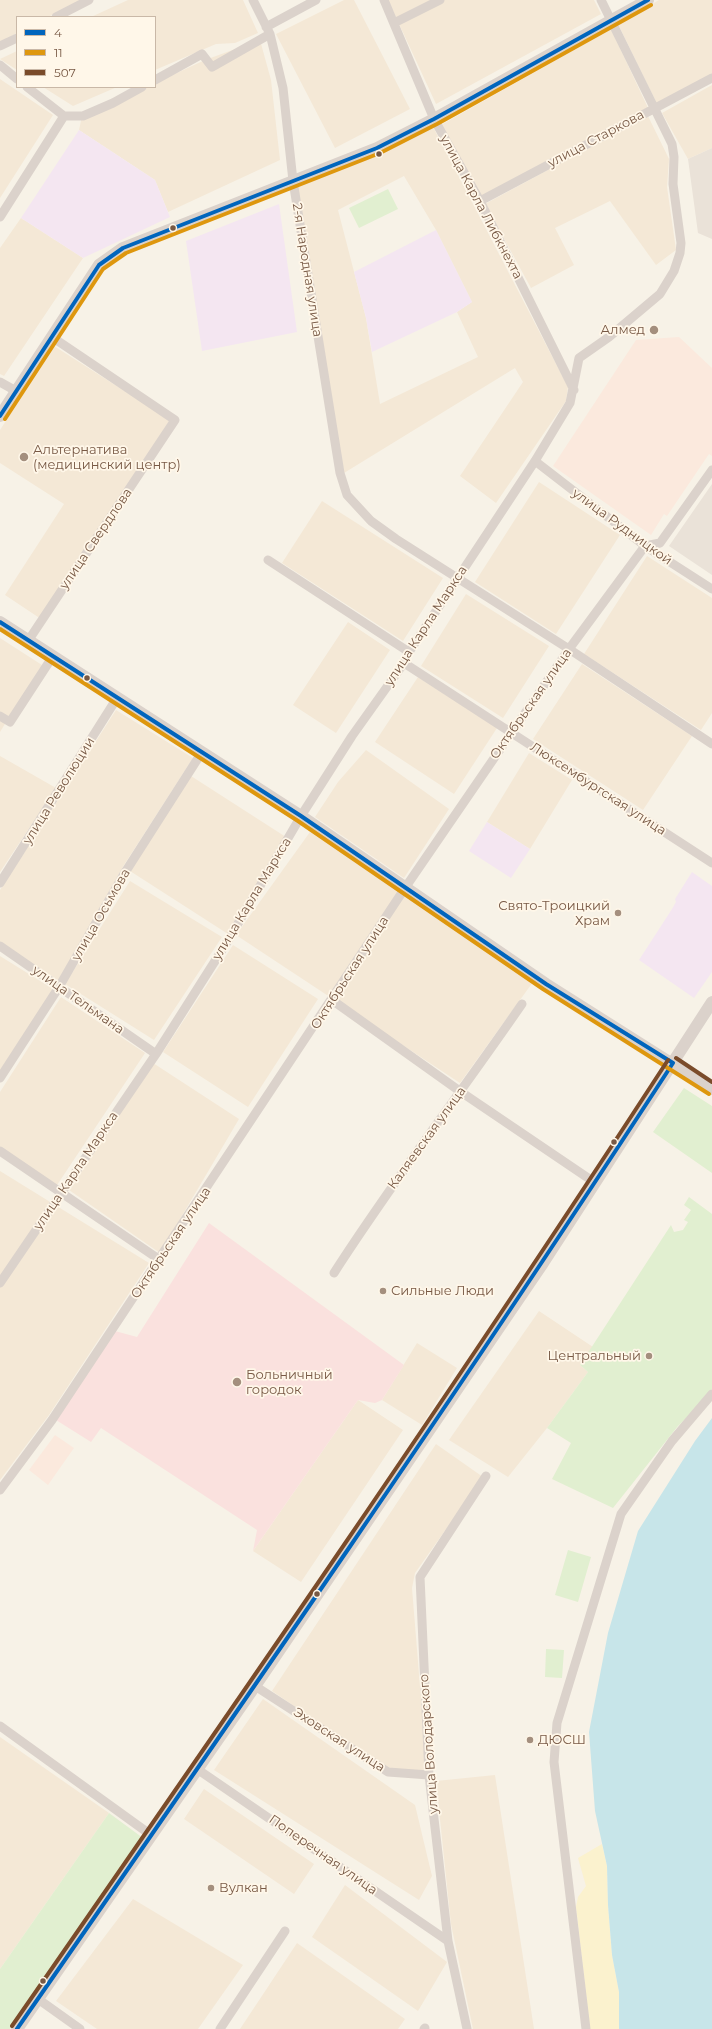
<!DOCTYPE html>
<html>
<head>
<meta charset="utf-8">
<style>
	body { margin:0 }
	#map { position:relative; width:712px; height:2029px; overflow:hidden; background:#f7f2e7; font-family:Montserrat,sans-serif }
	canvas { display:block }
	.legend { position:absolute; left:16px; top:16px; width:140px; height:72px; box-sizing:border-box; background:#fff7e9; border:1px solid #c9b8a7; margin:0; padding:5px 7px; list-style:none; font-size:12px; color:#785945 }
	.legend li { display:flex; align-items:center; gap:8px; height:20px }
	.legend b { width:20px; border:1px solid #c9b8a7 }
</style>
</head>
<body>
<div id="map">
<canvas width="712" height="2029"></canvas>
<ul class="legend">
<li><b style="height:5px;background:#0065bd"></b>4</li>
<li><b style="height:5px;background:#de970e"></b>11</li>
<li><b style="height:5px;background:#7a4b2a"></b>507</li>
</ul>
</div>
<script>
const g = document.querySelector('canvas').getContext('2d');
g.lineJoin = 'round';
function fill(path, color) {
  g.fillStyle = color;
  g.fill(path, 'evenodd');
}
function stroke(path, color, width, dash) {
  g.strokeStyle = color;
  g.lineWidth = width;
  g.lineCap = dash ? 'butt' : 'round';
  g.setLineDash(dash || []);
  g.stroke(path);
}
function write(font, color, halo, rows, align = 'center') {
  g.font = font + ' Montserrat,sans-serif';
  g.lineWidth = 3.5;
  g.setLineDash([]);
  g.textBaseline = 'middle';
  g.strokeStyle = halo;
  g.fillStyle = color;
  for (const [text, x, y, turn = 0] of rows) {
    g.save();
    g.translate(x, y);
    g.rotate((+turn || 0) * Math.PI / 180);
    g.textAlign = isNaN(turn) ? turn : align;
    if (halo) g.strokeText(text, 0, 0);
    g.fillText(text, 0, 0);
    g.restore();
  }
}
const residential = new Path2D(`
	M0 0H81L48 17H17V33L0 42Z
	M128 0H243L258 33 235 43 216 44 155 70V17H91Z
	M344 0H354L410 109 335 148 276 34Z
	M388 0H594L601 14 436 104Z
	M659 0H712V74L657 104 618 24Z
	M611 29 648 108 482 197 441 125Z
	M260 40 271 80 280 160 168 212 155 180 79 130 82 116 146 87H155V83L205 60Z
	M17 51V70L0 59Z
	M0 79 53 115 0 198Z
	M712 85V148L688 159 662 113Z
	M43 87H117L73 106Z
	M648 116 669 159 667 187 676 250 656 265 610 201 555 228 574 265 531 288 485 204Z
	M431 123 568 387 566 401 496 503 460 476 523 382 515 368 344 473 296 185ZM404 176 436 230 472 302 457 312 478 357 380 404 366 318 338 210Z
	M21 218 83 258 4 376 0 374V248Z
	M54 346 170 420 41 619 5 595 64 504 0 463V430Z
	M539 482 620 535 556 634 475 582Z
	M322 501 443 578 403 641 282 563Z
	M647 556 712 598V713L701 730 584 654Z
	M466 594 549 646 503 718 421 666Z
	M348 622 390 650 336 733 293 705Z
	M0 638 42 665 0 732Z
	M582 664 692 736 643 810 533 739Z
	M418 677 497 728 454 794 375 742Z
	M116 710 193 758 124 865 59 981 0 942V890Z
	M366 750 449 809 404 878 315 817 338 782Z
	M529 753 572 780 530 849 487 822Z
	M0 756 56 788 0 872Z
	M191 776 289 839 228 934 130 871Z
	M310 832 533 982 460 1083 236 935Z
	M130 881 222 937 154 1040 65 984Z
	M233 945 318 999 248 1107 163 1052Z
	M0 956 53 989 0 1071Z
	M61 997 145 1053 57 1185 0 1151V1092Z
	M153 1063 239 1119 160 1253 69 1190Z
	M0 1171 149 1263 49 1415 0 1480Z
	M539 1311 593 1347 580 1365 588 1372 547 1428 508 1477 449 1440Z
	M417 1343 457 1368 422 1425 382 1400Z
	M358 1400 403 1430 301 1582 253 1551Z
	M436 1444 483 1477 415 1573 412 1588 427 1773 385 1768 272 1691Z
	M263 1699 415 1805 432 1876 419 1900 214 1770Z
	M0 1737 109 1813 0 1969Z
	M495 1775 534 2029H473L451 1924 436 1781Z
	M204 1789 314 1864 294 1894 184 1819Z
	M345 1885 447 1962 418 2011 312 1937Z
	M133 1899 243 1965 198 2029H97L56 2001Z
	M297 1943 405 2019 398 2029H240Z`);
const commercial = new Path2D(`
	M679 337 712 368V456L709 454 667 516 664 514 651 535 553 466 636 340Z
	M55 1435 74 1448 48 1485 29 1470Z`);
const industrial = new Path2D(`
	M712 148V239L698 233 688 159Z
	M712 484V575L669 546Z`);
const education = new Path2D(`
	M79 130 155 180 170 217 83 258 21 218Z
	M279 204 297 332 202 351 186 241Z
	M436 230 472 302 457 312 372 352 366 318 354 272Z
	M487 822 530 849 511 878 469 851Z
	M692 872 712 886V972L694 998 639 960 672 909 676 902 675 899Z`);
const medical = new Path2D(`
	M209 1223 404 1365 382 1400 375 1403 358 1400 253 1551 257 1530 101 1428 91 1442 56 1420 115 1331 137 1337Z`);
const green = new Path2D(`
	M388 189 398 209 359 228 349 208Z
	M684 1088 712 1106V1173L653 1132Z
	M689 1197 712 1214V1389L704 1401 678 1426 613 1508 552 1479 571 1443 547 1428 588 1372 580 1365 671 1225 674 1232 683 1230 688 1222 684 1220 691 1210 684 1205Z
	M568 1550 591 1557 578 1602 555 1595Z
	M546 1649 564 1650 562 1678 545 1677Z
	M109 1813 143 1838 10 2029H0V1969Z`);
const sand = new Path2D(`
	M602 1844 607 1866 608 1905 612 1955 619 1992V2029H590L576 1907 578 1897 586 1886 578 1858Z`);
const water = new Path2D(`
	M712 1418V2029H619V1992L612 1955 608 1905 607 1866 595 1811 589 1732 608 1633 638 1531 695 1441Z`);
const street = new Path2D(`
	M253 0 270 34 283 88 293 181 340 473 347 495 371 521 396 539 569 649 712 744
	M384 0 434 119 480 201 574 390
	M56 17 89 0
	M394 23 440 0
	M266 27 316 0
	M0 46 17 38
	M0 65 17 79
	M155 80 202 54 212 67 270 34
	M27 87 64 116
	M480 201 712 78
	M0 217 64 116H83L113 103 142 87
	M0 382 16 391
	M535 461 645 546 712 589
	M268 560 409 652
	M28 641 175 420 52 337
	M404 663 712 863
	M0 716 10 722 53 656
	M0 883 117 698
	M0 946 156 1054
	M332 1000 461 1092 594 1182
	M0 1078 59 987 124 874 202 752
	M0 1151 160 1260
	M334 1273C393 1181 460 1094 522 1004
	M0 1283 156 1054 229 939 301 816 352 736 404 663 409 652 535 461 570 403 579 358 609 337 660 294 674 271 680 253 681 243 673 184 674 157 672 144 601 0
	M0 1490 52 1420 405 888 569 649 645 546 660 543 712 470
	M255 1686 388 1772 429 1775
	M0 1726 151 1835
	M197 1769 448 1941
	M38 1999 80 2029
	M220 2029 285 1931
	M424 2029 425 2028
	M467 2029 448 1941 429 1775 420 1577 486 1476
	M586 2029 554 1762 557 1723 621 1514 672 1441 712 1394`);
const secondary = new Path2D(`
	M0 416 99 265 123 248 377 148 434 119 648 0
	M0 622 301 816 546 984 712 1089
	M17 2029 255 1686 543 1263 712 1002`);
const bus1 = new Path2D(`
	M0 416 99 265 123 248 377 148 434 119 648 0
	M0 622 301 816 546 984 673 1063
	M17 2029C239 1709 461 1389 673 1063`);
const bus2 = new Path2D(`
	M5 419 103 269 126 253 380 153 437 124 651 5
	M0 629 298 821 543 989 709 1094`);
const bus3 = new Path2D(`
	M676 1058 712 1082
	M12 2026C234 1706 456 1386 668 1060`);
const markers = [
	[379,154,3.5,"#785945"],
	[173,228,3.5,"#785945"],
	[654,330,5,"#a48f7e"],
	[24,457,5,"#a48f7e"],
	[87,678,3.5,"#785945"],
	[618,913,4,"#a48f7e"],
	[614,1142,3.5,"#785945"],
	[383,1291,4,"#a48f7e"],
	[649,1356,4,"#a48f7e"],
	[237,1382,5,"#a48f7e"],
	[317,1594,3.5,"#785945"],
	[530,1740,4,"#a48f7e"],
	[211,1888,4,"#a48f7e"],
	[43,1981,3.5,"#785945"]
];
const streetNames = [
	["улица Старкова",596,139,-28],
	["улица Карла Либкнехта",481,207,62],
	["2-я Народная улица",307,270,81],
	["улица Рудницкой",622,527,36],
	["улица Свердлова",96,539,-56],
	["улица Карла Маркса",426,626,-57],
	["Октябрьская улица",531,704,-55],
	["Люксембургская улица",598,789,33],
	["улица Революции",59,791,-58],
	["улица Карла Маркса",252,899,-59],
	["улица Осьмова",101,915,-60],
	["Октябрьская улица",350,973,-57],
	["улица Тельмана",78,1000,35],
	["Каляевская улица",427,1138,-54],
	["улица Карла Маркса",76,1171,-56],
	["Октябрьская улица",171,1243,-56],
	["Эховская улица",339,1740,33],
	["улица Володарского",429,1744,-94],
	["Поперечная улица",323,1855,35]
];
const poiNames = [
	["Алмед",645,330,"right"],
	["Альтернатива",33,450],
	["(медицинский центр)",33,465],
	["Свято-Троицкий",610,906,"right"],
	["Храм",610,921,"right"],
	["Сильные Люди",391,1291],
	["Центральный",641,1356,"right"],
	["Больничный",246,1375],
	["городок",246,1390],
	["ДЮСШ",538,1740],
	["Вулкан",219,1888]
];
fill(residential, '#f4e8d6');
fill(commercial, '#fbe9dd');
fill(industrial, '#eae2d8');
fill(education, '#f4e6f1');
fill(medical, '#fae1de');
fill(green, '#e1efd0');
fill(sand, '#fbf2ce');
fill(water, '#c7e5e9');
stroke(street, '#dbd2cb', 9);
stroke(secondary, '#dbd2cb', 12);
stroke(bus1, '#0065bd', 4);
stroke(bus2, '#de970e', 4);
stroke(bus3, '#7a4b2a', 4);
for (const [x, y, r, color] of markers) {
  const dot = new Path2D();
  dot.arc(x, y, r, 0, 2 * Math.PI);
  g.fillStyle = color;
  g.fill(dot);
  stroke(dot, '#fff7e9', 1.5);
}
write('13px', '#785945', '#fff7e9', streetNames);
write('13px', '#785945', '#fff7e9', poiNames, 'left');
</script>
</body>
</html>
